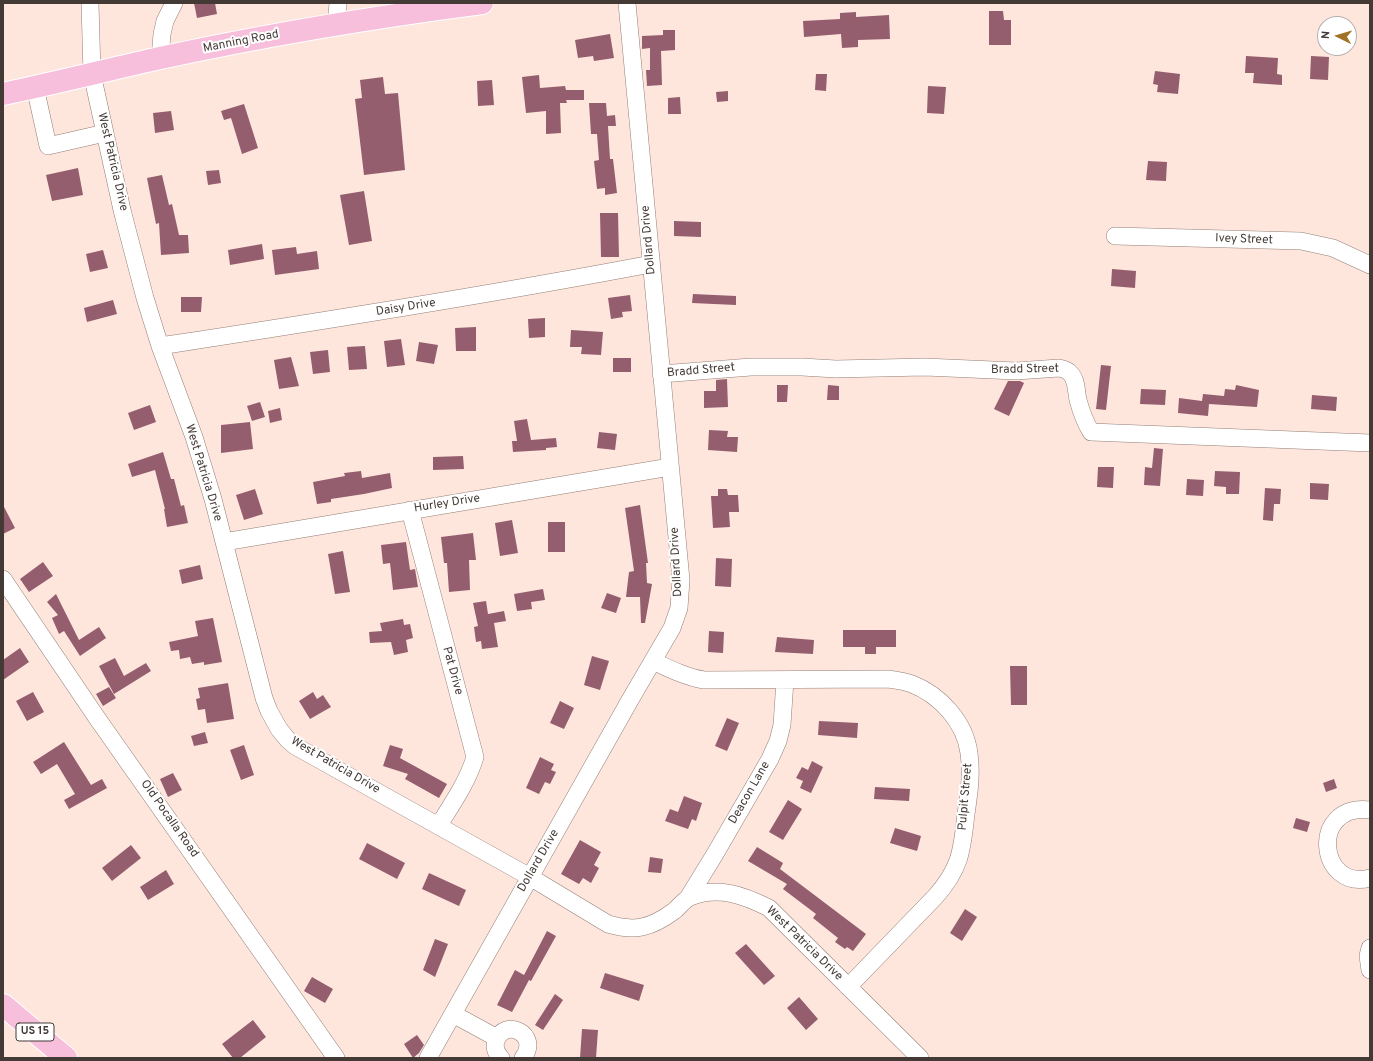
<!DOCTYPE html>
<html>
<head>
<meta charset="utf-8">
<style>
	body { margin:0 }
	#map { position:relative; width:1373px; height:1061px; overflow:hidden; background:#fee6dd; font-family:Overpass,sans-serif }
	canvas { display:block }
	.frame { position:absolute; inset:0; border:4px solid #433a36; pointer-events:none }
	.north { position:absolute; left:1317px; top:16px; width:40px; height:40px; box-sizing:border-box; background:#fff; border:1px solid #b4b0af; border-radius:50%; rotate:275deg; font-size:11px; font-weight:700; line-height:16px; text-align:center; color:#433a36 }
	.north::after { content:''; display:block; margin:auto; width:14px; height:18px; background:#a17425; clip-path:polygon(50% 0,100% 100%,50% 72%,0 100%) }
</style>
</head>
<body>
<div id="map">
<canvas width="1373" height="1061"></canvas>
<div class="frame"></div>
<div class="north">N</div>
</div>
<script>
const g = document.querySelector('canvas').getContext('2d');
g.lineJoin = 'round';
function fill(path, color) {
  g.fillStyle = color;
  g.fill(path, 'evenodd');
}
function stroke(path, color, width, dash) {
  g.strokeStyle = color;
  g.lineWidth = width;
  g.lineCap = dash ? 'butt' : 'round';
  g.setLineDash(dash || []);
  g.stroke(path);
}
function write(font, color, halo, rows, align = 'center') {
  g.font = font + ' Overpass,sans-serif';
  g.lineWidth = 4;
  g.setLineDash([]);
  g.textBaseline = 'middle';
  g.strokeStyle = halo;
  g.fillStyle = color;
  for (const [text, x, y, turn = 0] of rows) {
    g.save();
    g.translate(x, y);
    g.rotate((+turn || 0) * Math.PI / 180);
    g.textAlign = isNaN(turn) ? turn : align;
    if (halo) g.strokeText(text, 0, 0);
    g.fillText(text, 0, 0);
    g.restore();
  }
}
const building = new Path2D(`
	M194 3H215L217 14 197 18Z
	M989 11H1003L1004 20H1011V45H989Z
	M856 12V17L889 15 890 39 858 40V47L842 48 841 34 804 37 803 21 840 19V13Z
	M663 30H675V50L661 51 662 85 647 86 646 70H650V48L642 49V36L663 35Z
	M610 34 614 58 594 61 593 56 578 58 575 40Z
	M1246 56 1278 58 1277 74 1282 75V85L1253 83 1254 73H1245Z
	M1311 56 1329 57 1328 80 1310 79Z
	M1155 71 1180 74 1178 94 1157 92 1158 85 1153 84Z
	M816 74H827L826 91 815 90Z
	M539 75 540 88 565 86 566 90H584V100H566L567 103H560L561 133 546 134V111L526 113 522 77Z
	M383 77 385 94 398 93 405 170 364 175 355 99 362 98 360 80Z
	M492 80 494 105 478 106 477 81Z
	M928 86 946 87 944 114 927 113Z
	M728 91V101L717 102 716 92Z
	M680 97 681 114H668V98Z
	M589 103H606L607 116 615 115 616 126H608L610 159H613L617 193 605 195V188L597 189 594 161 599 160 597 134H591Z
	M244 104 258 148 242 154 231 118 224 120 221 111Z
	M171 111 174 130 155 133 153 113Z
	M1148 161 1167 162 1166 181 1146 180Z
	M78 168 83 195 52 201 46 175Z
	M219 170 221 183 208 185 206 171Z
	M162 175 169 205 172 204 179 235H188L189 253 161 255 159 223 156 224 147 178Z
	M364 191 372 241 349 245 340 195Z
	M600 213H618L619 257H601Z
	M674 221 701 222V237L674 236Z
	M262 244 264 259 230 265 228 250Z
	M296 247 297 254 317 251 319 269 275 275 272 250Z
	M103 250 108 268 90 272 86 254Z
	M1112 269 1136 271 1135 288 1111 286Z
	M693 294 736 296V305L692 303Z
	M630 295 632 311 622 312 623 317 611 319 608 298Z
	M181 297H202L201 312H181Z
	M113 300 117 314 87 322 84 308Z
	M545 318V337L529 338 528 319Z
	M476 327V351H456L455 328Z
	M571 330 603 332 601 355 581 354 582 347H570Z
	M401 339 405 365 387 367 384 341Z
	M419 342 438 345 434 364 416 361Z
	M365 346 367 369 349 370 347 347Z
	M328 350 330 372 313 374 310 352Z
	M291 357 299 386 279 389 274 360Z
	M613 358H631V372H613Z
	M1101 365 1111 366 1106 410 1096 409Z
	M727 379 728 407 704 408V391H716V380Z
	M1008 381H1020L1024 383 1009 416 994 409Z
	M777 385H788L787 402H777Z
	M828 385 839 386V400H827Z
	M1236 385 1259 390 1257 407 1209 404 1208 416 1178 413 1179 398 1202 401 1203 394 1224 396 1225 389 1235 390Z
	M1141 389 1166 390 1165 405 1140 404Z
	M1312 395 1337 397 1336 411 1311 409Z
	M260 402 265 417 252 421 247 406Z
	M150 405 156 422 134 430 128 413Z
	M280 408 282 420 270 423 268 411Z
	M527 419 531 440 556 438 557 447 546 448V450L513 452 512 441H517L514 421Z
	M250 422 253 449 221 453V425Z
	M709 430 728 431 727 437H738L737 452 708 450Z
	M599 432 617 434 615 450 597 448Z
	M1154 448 1163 449 1160 486 1144 485 1145 467 1152 468Z
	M163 452 171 479H174L181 506 184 505 188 523 167 527 164 509H165L155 470 132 477 128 464Z
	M463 456 464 469 433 470V457Z
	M1098 467H1114L1113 488 1097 487Z
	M361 471 362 478 390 473 392 488 364 494 331 499V502L317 504 313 482 345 476 344 473Z
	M1215 471 1240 472 1239 494H1226V487L1214 486Z
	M1187 479 1204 480 1203 496 1186 495Z
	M1310 483 1329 484 1328 500 1310 499Z
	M1265 488 1281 489 1280 504H1274L1273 521 1263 520Z
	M255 489 263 514 244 520 236 495Z
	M718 489H727L728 495H738L739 512H729L730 527 713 528 711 496H718Z
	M3 505 15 528 3 534Z
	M640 505 648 563H646L647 583 652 584 645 623H641L640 597H626L629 572 634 571 625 508Z
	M512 520 518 553 500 556 495 523Z
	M548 522H565V552H548Z
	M473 533 476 560H469L470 590 449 592 447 563H444L441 537Z
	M406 542 410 570 415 569 418 587 393 590 390 563 383 564 381 545Z
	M343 551 350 592 335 594 328 554Z
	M716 558 732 559 731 587 715 586Z
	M43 562 53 576 29 592 20 579Z
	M200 565 203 579 182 584 179 570Z
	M543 589 545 600 531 602 532 609 517 611 514 594Z
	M607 593 621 598 616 613 601 608Z
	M56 594 79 640 99 627 106 638 80 656 64 631 59 634 52 618 58 615 47 602Z
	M486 601 488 614 504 611 506 621 494 623 498 647 482 649 481 641 476 642 474 627 478 626 473 603Z
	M213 618 222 662 204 665V662L192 664 190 657 180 659 179 650 171 651 169 642 198 636 195 621Z
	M403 619 404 625 410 624 413 638 406 640 408 652 394 655 391 642 370 643 369 632 382 631 380 623Z
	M843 630H896V647H876V654H865V647H843Z
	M709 631 724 632 723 653 708 652Z
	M777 637 814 640 813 654 775 652Z
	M20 648 29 662 3 680V660Z
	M592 656 609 661 600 690 584 685Z
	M115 658 124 676 146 663 151 671 114 694 99 666Z
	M1010 666H1027V705H1011Z
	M228 683 234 719 207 723 205 709 198 710 196 699 200 698 198 688Z
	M109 687 116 698 103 706 96 694Z
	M33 692 44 712 27 721 16 701Z
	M313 692 317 699 323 695 331 707 310 719 299 701Z
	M560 701 574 708 564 729 550 723Z
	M727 718 739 723 727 751 715 746Z
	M819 721 858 723 857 738 818 735Z
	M205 732 208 743 194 746 191 736Z
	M64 742 91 785 102 779 107 788 69 809 64 800 75 794 57 764 41 774 33 762Z
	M244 745 254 775 241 780 230 750Z
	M390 745 403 749 400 758 447 784 439 798 405 779 408 774 383 766Z
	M540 757 554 764 551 770 556 772 550 784 545 782 539 794 526 788Z
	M812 761 823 767 811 793 800 788 803 781 796 778 802 767 808 770Z
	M173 773 182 790 168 797 160 779Z
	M1334 779 1337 788 1326 792 1323 783Z
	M875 787 910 789 909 801 874 799Z
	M684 796 702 803 696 821 692 819 688 829 665 821 670 809 678 812Z
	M788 800 802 809 783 840 769 832Z
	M1296 818 1310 822 1307 832 1293 828Z
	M895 828 921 836 917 851 890 843Z
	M580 840 601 852 594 865 599 868 591 883 583 878 579 884 561 874Z
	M367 843 405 863 397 879 359 859Z
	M131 845 141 858 112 881 102 868Z
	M757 847 783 863 780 869 866 934 853 951 847 947 845 949 835 942 838 938 813 918 816 914 783 889 787 884 748 861Z
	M650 857 663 859 661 873 648 872Z
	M166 870 174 884 148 900 140 887Z
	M429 873 466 890 459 906 422 889Z
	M965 909 977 917 962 941 950 933Z
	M547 931 556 936 531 981 529 980 512 1012 497 1005 515 970 524 975Z
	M435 939 448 944 435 977 423 970Z
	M746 944 775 976 764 985 735 953Z
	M605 973 644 985 639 1001 600 988Z
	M312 977 333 989 325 1003 304 991Z
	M555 994 563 1000 543 1030 535 1025Z
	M799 997 818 1019 806 1030 787 1008Z
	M253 1020 266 1037 240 1058H233L222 1044Z
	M582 1029 598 1030 596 1058H580Z
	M417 1035 424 1045 419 1053 413 1058 404 1044Z`);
const minor = new Path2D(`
	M90 3 92 74 122 210 145 298 160 346 194 437 213 499 264 698 269 711 279 729 288 740 295 746 530 877 608 924C635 932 651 928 674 911 679 907 684 900 690 897 719 886 743 895 769 908L920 1058
	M336 25 338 3
	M160 58 162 34 165 21 174 3
	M35 87 48 146 105 133
	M1115 236 1301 241 1333 248 1370 265
	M160 346C324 321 488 295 651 264
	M661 374 751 367H802L836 369 925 367 1016 371 1059 368C1063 369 1068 370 1070 373 1077 380 1076 391 1078 400 1081 411 1085 422 1091 432L1370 443
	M410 510 475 757C468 781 452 804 439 825
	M224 542 670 467
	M3 579 97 718 336 1058
	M653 661C670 669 686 677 704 680L888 679C896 680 904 681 912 684 940 695 965 722 969 753 972 773 969 794 966 814 962 850 961 868 935 897L848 987
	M1370 810C1308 803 1319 892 1370 878
	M688 898 715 854 770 759 778 741 782 725 785 680
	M1370 948 1368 956 1370 970
	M453 1014 497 1038
	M428 1058 630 700 672 628 679 608 681 580 627 3
	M501 1058C496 1053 494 1047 496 1041 504 1017 541 1034 523 1058`);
const major = new Path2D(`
	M3 94C55 83 107 70 160 58 266 35 374 17 482 3
	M3 1005 66 1058`);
const shields = [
	[35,1032,38]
];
const shieldNames = [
	["US 15",35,1032]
];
const streetNames = [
	["Manning Road",241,42,-11],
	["West Patricia Drive",112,162,77],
	["Dollard Drive",649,240,-95],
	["Ivey Street",1244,240,2],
	["Daisy Drive",406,308,-9],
	["Bradd Street",1025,370,-1],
	["Bradd Street",701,371,-5],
	["West Patricia Drive",203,473,73],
	["Hurley Drive",447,504,-9],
	["Dollard Drive",677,562,-93],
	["Pat Drive",452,671,75],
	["West Patricia Drive",335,766,30],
	["Deacon Lane",750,793,-60],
	["Pulpit Street",966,797,-85],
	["Old Pocalla Road",169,819,55],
	["Dollard Drive",539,861,-60],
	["West Patricia Drive",804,944,44]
];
fill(building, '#945e6f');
stroke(minor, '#937e76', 18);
stroke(major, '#fff', 24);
stroke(minor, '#fff', 17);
stroke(major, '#f7bfdc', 22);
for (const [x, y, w] of shields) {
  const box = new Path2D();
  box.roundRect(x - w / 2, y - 9, w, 18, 3);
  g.fillStyle = '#fff';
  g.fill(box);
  stroke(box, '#433a36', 1);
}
write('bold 11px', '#433a36', null, shieldNames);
write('12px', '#433a36', '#fff', streetNames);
</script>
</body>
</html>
